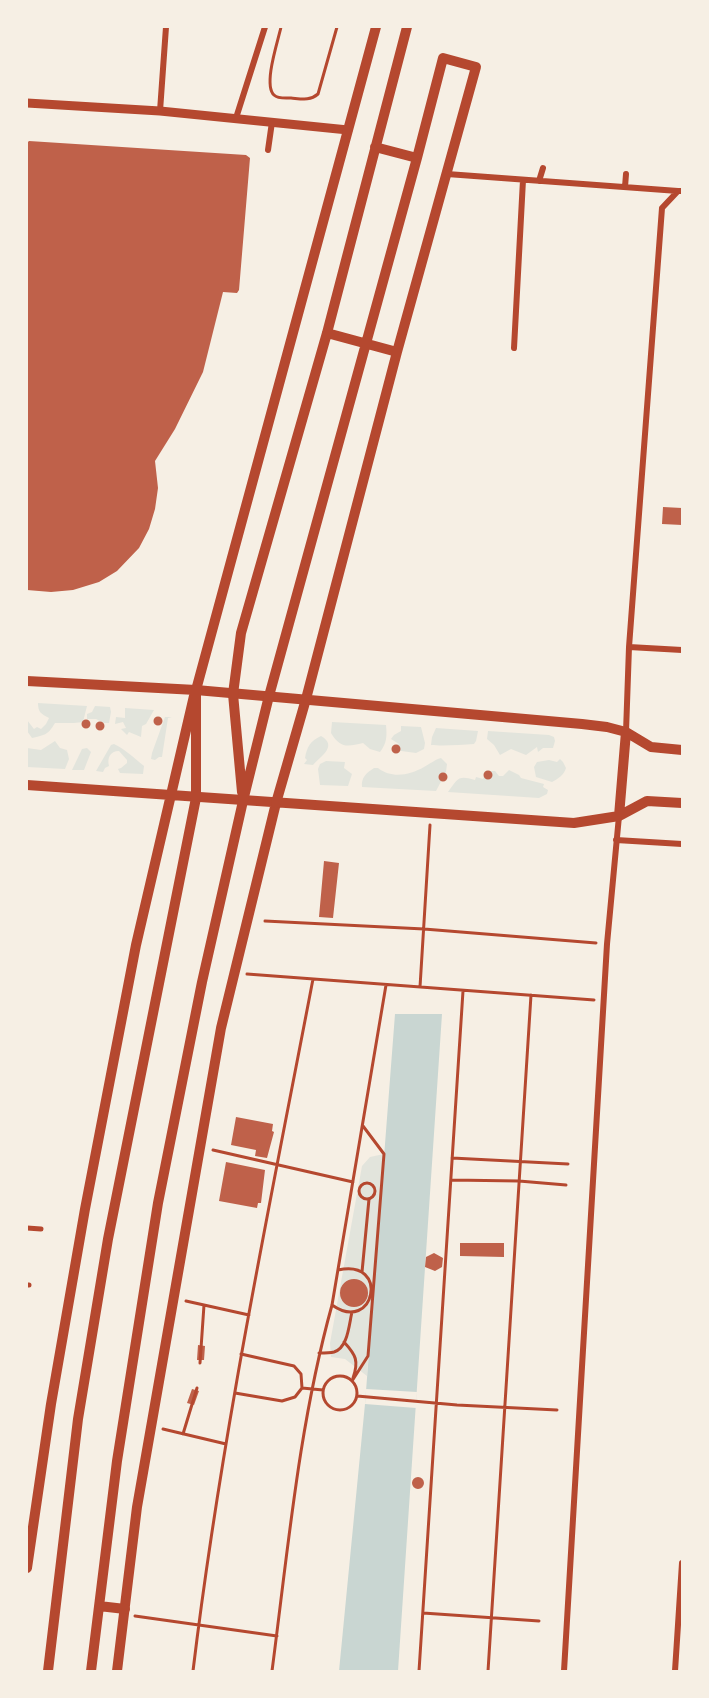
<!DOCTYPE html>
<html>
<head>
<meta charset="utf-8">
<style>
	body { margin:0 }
	#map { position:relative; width:709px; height:1698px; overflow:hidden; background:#f6efe4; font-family:"Nunito Sans",sans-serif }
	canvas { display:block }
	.frame { position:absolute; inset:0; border:28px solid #f6efe4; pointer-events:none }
</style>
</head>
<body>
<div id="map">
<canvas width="709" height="1698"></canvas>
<div class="frame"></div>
</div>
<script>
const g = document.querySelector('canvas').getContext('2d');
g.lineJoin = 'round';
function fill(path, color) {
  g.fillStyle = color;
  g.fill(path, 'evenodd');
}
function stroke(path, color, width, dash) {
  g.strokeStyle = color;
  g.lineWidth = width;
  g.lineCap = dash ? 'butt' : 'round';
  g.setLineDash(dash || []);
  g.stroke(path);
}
const green = new Path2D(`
	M38 703 87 706 83 722 74 723H55C48 735 45 735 32 738L27 731V720L34 729 37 727 41 729 46 724 49 718C41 714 38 712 38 703Z
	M95 706 110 707 111 712 109 723H104L96 719H87V714L92 712Z
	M125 708 154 710 146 724 142 726 141 737 129 732 127 735 121 729 126 728 123 722 115 724 116 717 125 718Z
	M165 717H172L168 718 162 757H159L155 760 151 759 152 753Z
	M332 722 386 725C387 736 387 743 380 752L370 749 363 743C347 747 340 748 331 733Z
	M401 726 421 727 425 743 424 749 416 753 394 750 395 745 399 744 391 739 394 735 401 731Z
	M436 728 478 731 476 741 474 744C461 745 442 746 431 745L432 737Z
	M488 731 549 735 554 737 555 741 553 748H543L538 752 537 747 526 755 511 749 500 755 494 745 487 739Z
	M321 736C338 746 321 756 313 765L304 764 307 760 305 758C307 747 310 741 321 736Z
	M55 741 60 748 67 750 69 759 65 769 27 767V748L41 750Z
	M114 744C126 750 134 758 144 766L143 774 120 773 118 769 121 768 127 763V760L119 751C110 751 107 758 109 766L105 768 103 772 96 771 111 745Z
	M87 748 91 752 84 770H72L82 749Z
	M441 758 447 764 446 772 436 791 362 787C361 778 366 773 374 768H378C392 779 410 775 424 767 430 764 434 760 441 758Z
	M560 759 563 762 566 768C564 775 558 779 552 782L536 777 534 767 537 762 549 760 557 762Z
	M326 761 345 762 344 768 352 774 348 786 320 785 318 769 320 764Z
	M509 770 519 775 521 778 544 784 543 787 548 790 547 794 539 798 448 792C458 778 458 775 475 780L476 777 483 779 486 771H495L499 776H503Z
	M384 1154 367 1376 345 1359 331 1357 330 1343 362 1166 370 1157Z`);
const water = new Path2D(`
	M395 1014H442L398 1671H339L365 1404Z`);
const pier = new Path2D(`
	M366 1389 417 1392 416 1408 365 1404Z`);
const building = new Path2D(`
	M29 141 246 155 250 158 239 290 237 293 223 292 203 372 175 429 155 461 158 488 155 509 149 529 139 548 117 571 99 582 73 590 51 592 27 590V143Z
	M663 507 682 508V525L662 524Z
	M153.5 721a4.5 4.5 0 1 1 9 0a4.5 4.5 0 1 1-9 0Z
	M81.5 724a4.5 4.5 0 1 1 9 0a4.5 4.5 0 1 1-9 0Z
	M95.5 726a4.5 4.5 0 1 1 9 0a4.5 4.5 0 1 1-9 0Z
	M391.5 749a4.5 4.5 0 1 1 9 0a4.5 4.5 0 1 1-9 0Z
	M483.5 775a4.5 4.5 0 1 1 9 0a4.5 4.5 0 1 1-9 0Z
	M438.5 777a4.5 4.5 0 1 1 9 0a4.5 4.5 0 1 1-9 0Z
	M324 861 339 863 333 918 319 917Z
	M236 1117 273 1124 272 1131 274 1132 267 1158 255 1156 256 1150 231 1145Z
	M226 1162 265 1170 261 1203H258L257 1208 219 1201Z
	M460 1243H504V1257L460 1256Z
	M434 1253 443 1258 442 1267 435 1271 425 1267 426 1257Z
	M340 1293a14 14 0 1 1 28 0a14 14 0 1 1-28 0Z
	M198 1345 205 1346 204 1360H197Z
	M192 1389 199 1391 194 1405 187 1403Z
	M412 1483a6 6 0 1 1 12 0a6 6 0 1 1-12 0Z`);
const path = new Path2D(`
	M281 27C278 41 263 85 274 95 278 99 285 98 291 98 302 99 310 101 318 94L337 27
	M265 921 424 929 596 943
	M247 974 594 1000
	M420 987 430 825
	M213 1150 353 1182
	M452 1158 568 1164
	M451 1180 519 1181 566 1185
	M359 1191a8 8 0 1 1 16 0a8 8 0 1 1-16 0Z
	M362 1272 369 1199
	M186 1301 249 1315
	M332 1305C375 1335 390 1258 338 1270
	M344 1342C356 1355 359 1361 353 1378
	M319 1353C323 1353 330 1353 334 1352 348 1348 349 1324 352 1312
	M241 1354 294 1366 301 1374 302 1388
	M200 1363 204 1305
	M323 1393a17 17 0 1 1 34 0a17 17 0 1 1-34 0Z
	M352 1381 368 1356 384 1154 363 1126
	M235 1393 282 1401 295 1397 302 1388 323 1390
	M357 1396 457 1405 557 1410
	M163 1429 226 1444
	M183 1434 197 1388
	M423 1613 539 1621
	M135 1616 277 1636
	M193 1671C221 1438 269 1209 313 979
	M272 1671C288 1549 299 1424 332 1305L386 985
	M419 1671 463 991
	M488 1671 531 995`);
const pedestrian = new Path2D(`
	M27 1228 41 1229
	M27 1285H29`);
const minor = new Path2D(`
	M160 111 166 27
	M236 118 265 27
	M268 150 272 122
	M447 174 678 191
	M539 181 543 168
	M625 187 626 174
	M514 348 523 180
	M629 647 682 650
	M626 732 629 647 662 208 678 191H682
	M616 840 682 844
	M564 1671 607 944 619 816
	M675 1671 682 1563`);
const tertiary = new Path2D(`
	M27 103 160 111 348 130`);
const secondary = new Path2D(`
	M27 681 196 690 582 724 607 727 626 732 651 747 682 750
	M27 785 574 823 619 816 647 801 682 803
	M619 816 626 732
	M27 1568 51 1404 85 1209 136 945 194 696
	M117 1671 137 1507 221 1028 276 803`);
const primary = new Path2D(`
	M375 147 417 158
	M327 333 397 352
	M242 792 233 694 241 633 327 333 407 27
	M99 1606 125 1609
	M48 1671 78 1419 108 1239 196 798V690L376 27
	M91 1671 117 1461 158 1203 202 982 243 801 269 696 417 158 443 58 476 67 397 352 306 699 276 803`);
fill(green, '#e2e4dc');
fill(water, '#c9d6d2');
fill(pier, '#f6efe4');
fill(building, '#bf614a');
stroke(path, '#b5482f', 3);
stroke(pedestrian, '#b5482f', 5);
stroke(minor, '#b5482f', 6);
stroke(tertiary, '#b5482f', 9);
stroke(secondary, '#b5482f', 10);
stroke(primary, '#b5482f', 10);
</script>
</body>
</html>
